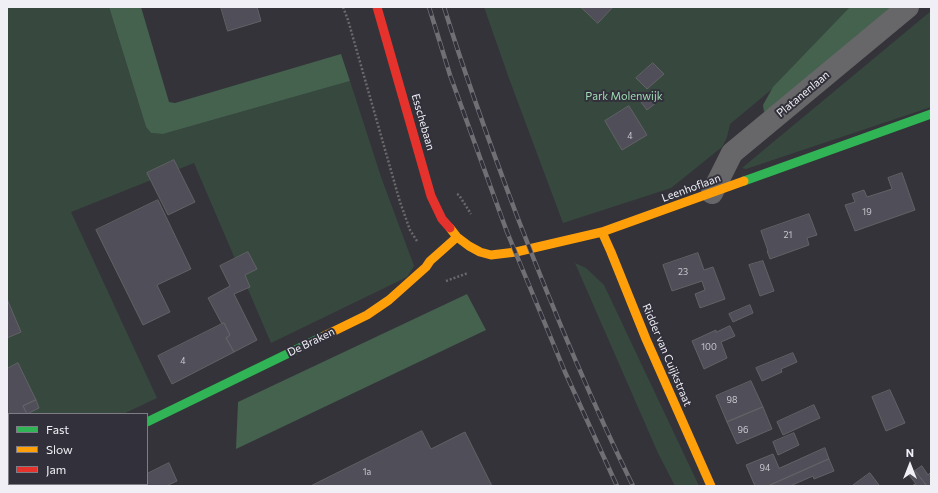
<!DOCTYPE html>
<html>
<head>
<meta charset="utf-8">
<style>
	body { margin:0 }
	#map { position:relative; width:938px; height:493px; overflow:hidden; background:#343339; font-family:Commissioner,sans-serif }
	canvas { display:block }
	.frame { position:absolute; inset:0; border:8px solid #efeff5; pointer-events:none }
	.legend { position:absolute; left:8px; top:413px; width:140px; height:72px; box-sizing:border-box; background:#32313b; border:1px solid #7e7d85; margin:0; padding:5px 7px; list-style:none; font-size:12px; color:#efeff5 }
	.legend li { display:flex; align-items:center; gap:8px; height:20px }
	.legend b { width:20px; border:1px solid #7e7d85 }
	.north { position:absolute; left:890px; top:445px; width:40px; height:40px; -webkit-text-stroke:3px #32313b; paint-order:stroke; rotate:0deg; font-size:11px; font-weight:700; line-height:16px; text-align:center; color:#efeff5 }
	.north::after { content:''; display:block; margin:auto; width:14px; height:18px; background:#efeff5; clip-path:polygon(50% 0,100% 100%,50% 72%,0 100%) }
</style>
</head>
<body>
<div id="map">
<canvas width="938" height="493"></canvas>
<div class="frame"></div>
<ul class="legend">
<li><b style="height:5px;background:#30b455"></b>Fast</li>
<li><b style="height:5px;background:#ff9f0a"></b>Slow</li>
<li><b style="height:5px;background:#e5322d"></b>Jam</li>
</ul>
<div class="north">N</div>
</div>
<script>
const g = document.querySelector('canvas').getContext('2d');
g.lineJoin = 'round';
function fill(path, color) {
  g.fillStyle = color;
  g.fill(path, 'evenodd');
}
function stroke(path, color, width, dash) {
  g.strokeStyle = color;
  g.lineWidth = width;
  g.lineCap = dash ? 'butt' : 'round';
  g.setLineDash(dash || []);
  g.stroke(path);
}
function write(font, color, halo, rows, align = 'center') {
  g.font = font + ' Commissioner,sans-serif';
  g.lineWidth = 4;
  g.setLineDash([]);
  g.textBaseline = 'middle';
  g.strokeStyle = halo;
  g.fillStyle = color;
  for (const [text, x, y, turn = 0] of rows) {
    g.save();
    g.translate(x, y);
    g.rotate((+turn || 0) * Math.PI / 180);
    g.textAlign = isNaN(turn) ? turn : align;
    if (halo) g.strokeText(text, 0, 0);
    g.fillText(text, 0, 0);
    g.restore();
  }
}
const green = new Path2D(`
	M7 7H109L146 127 151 133 163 134 350 81 381 177 414 266 407 277 271 343 194 163 71 212 157 398 123 414H9V468L7 469Z
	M484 7H871L730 124 727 137 722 147 671 188 563 223 510 81Z
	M931 11V107L746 169 742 168Z
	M575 263 586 268 604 285 699 486H675L658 453Z`);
const forest = new Path2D(`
	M109 7H141L169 102 175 103 341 54 350 81 163 134 151 133 146 127Z
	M850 7H897L776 105 764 112 763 105 773 87Z
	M467 294 486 330 236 449 238 402Z`);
const building = new Path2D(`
	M221 7H257L261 21 228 31Z
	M581 7H613L598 23Z
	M653 63 664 74 647 89 636 78Z
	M651 95 657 102 647 110 641 102Z
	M629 106 647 135 622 150 605 121Z
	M174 160 195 202 168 215 147 173Z
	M902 173 915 210 855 231 845 205 855 202 852 194 864 190 867 197 892 189 888 178Z
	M158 200 191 269 157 285 170 312 143 325 96 230Z
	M809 214 817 235 807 238 809 245 770 259 767 251H768L761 231Z
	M248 252 257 269 245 275 250 287 234 294 257 340 234 352 226 338 230 335 224 323 222 324 208 298 230 286 220 266Z
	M698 253 704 270 713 267 725 299 700 308 695 294 705 290 702 281 672 291 663 265Z
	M763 261 774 291 760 296 749 265Z
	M7 299 21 332 7 338Z
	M750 305 753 313 733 322 729 314Z
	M224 323 230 335 226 338 234 352 172 384 158 356Z
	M730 326 735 336 721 342 727 358 704 369 692 341 716 330V332Z
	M793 353 797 362 781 369 782 372 762 381 756 368Z
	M18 363 36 400 23 406 27 414H9V423H7V380L8 379 7 376V369Z
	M751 381 763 407 727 422 716 396Z
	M890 390 905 423 886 431 872 397Z
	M36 400 39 408 27 414 23 406Z
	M814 405 820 418 783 435 777 422Z
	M763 407 772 429 737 444 727 422Z
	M422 431 431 449 465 432 492 486H311Z
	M794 433 799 445 778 455 773 442Z
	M825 448 829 459 768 486H755L746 465 773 454 779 468Z
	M829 459 834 471 814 479 813 476 790 486H768Z
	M169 463 177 481 166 486H142L141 484H147V474Z
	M922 466 928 475 931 472V486H927L915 471Z
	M915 471 927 486H913V485L916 484 909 475Z
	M870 473 879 485 877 486H852Z`);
const path = new Path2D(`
	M343 7 348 20 400 202 410 230 417 241
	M457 194 459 195 471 214
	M446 281 468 273`);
const street = new Path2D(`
	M712 193 732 153 908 7
	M17 486 21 484`);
const fast = new Path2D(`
	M744 181 931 114
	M147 422 324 336`);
const slow = new Path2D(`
	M450 228 457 237 469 246 480 252 491 255 516 252 602 232 744 181
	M602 232 611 252 646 339 711 486
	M324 336 367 315 389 300 426 267 430 261 457 237`);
const jam = new Path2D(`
	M377 7 431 196 442 219 450 228`);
const rail = new Path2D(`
	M429 7 450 75 507 232 565 372 617 486
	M444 7C466 78 491 147 517 216 552 307 590 398 633 486`);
const numberNames = [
	["4",630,136],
	["19",867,212],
	["21",788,235],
	["23",683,272],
	["100",709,347],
	["4",183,361],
	["98",732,400],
	["96",743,430],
	["94",765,468],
	["1a",367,472]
];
const streetNames = [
	["Platanenlaan",803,94,-40],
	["Esschebaan",423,122,74],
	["Leenhoflaan",691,188,-20],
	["De Braken",311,342,-26],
	["Ridder van Cuijkstraat",667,355,67]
];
const parkNames = [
	["Park Molenwijk",624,96]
];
fill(green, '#37493e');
fill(forest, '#44624e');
fill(building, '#504f59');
stroke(building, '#626166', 1);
stroke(path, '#6a696c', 2.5, [2, 2]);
stroke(street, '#676769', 22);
stroke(fast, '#30b455', 9);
stroke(slow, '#ff9f0a', 9);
stroke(jam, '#e5322d', 9);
stroke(rail, '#707074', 4.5);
stroke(rail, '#32313b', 3, [9]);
write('9px', '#c7c7ce', null, numberNames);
write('11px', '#efeff5', '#32313b', streetNames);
write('11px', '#9fdcb3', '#32313b', parkNames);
</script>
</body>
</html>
